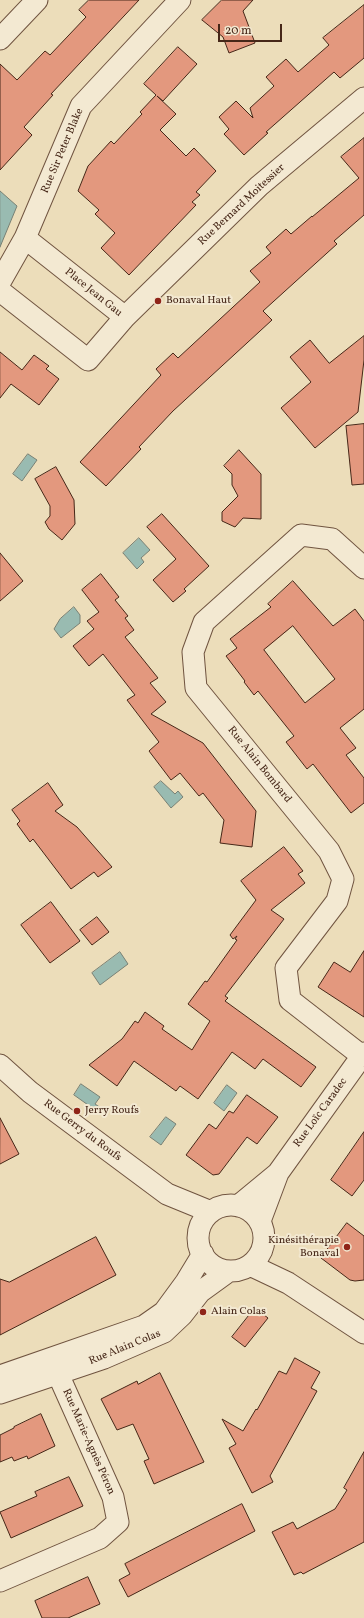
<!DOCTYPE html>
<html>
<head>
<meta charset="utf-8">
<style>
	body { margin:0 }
	#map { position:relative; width:364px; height:1618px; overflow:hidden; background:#ecddba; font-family:Vollkorn,serif }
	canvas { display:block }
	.scale { position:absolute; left:218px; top:24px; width:64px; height:18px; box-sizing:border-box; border:2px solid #462718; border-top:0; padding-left:5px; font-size:12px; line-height:14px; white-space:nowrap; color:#462718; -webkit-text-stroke:3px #f3e9d2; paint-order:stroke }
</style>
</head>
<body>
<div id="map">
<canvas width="364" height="1618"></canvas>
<div class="scale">20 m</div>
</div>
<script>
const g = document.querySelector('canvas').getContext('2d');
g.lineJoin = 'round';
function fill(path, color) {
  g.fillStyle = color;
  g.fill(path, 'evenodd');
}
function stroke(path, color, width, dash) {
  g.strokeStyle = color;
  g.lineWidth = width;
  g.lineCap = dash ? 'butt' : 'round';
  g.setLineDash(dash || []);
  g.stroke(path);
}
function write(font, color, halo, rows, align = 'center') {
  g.font = font + ' Vollkorn,serif';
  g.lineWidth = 4;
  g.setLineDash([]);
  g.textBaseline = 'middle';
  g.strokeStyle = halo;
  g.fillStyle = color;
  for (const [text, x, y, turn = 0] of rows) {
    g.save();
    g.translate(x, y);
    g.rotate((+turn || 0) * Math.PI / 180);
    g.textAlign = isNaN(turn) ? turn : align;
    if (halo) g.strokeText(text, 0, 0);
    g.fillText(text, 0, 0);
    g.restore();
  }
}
const water = new Path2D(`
	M0 191 17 206 0 247Z
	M28 454 37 460 22 481 13 474Z
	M139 538 150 550 141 558 144 562 137 569 123 553Z
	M74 607 80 615V623L61 638 54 629 60 619Z
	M161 781 175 794 178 791 183 797 171 808 154 787Z
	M120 952 128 964 100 985 92 973Z
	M81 1084 100 1097 95 1104 101 1108 98 1112 74 1095Z
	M227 1085 237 1093 224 1111 214 1103Z
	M166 1117 176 1124 161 1145 150 1137Z`);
const building = new Path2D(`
	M89 0H139L51 94 53 95 24 127 32 135 0 170V64L17 80 45 51 50 55 86 17 79 10Z
	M222 0H253L243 11 255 43 229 53 223 37 202 20Z
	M364 5V58L340 78 334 72 266 132 268 133 244 155 224 134 229 129 219 117 236 101 253 118 250 108 274 86 266 77 286 59 298 72 329 45 323 38Z
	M178 47 197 64 163 101 157 96 176 114 160 130 186 156 194 148 216 171 196 192 200 195 192 202 196 205 129 275 101 248 115 233 95 214 99 210 78 191 88 166 111 141 114 144 142 114 140 112 156 95 144 84Z
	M364 138V215L334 241 337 244 263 311 272 320 173 411 139 447 141 449 106 486 80 462 161 375 156 369 173 353 178 358 260 282 250 271 271 253 266 247 286 229 291 234 312 216V217L359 178 341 157Z
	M364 336V360L358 412 315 448 281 408 311 382 290 357 310 340 329 363Z
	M0 352 22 370 34 355 49 366 46 369 59 379 39 405 11 384 0 398Z
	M364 424V484L352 485 346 426Z
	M239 450 261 474V519L243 518 235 527 222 521V512L238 496 232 485V474L224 466Z
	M56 467 74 500 75 524 62 540 49 529 45 522 50 516V506L35 479Z
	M162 514 209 566 184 589 186 591 173 602 153 580 176 559 147 527Z
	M0 553 23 581 0 601Z
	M101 574 119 597 115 600 128 616 125 618 134 630 125 637 158 678 150 683 166 702 151 714 203 743 256 811 252 847 220 843 224 820 203 793 199 796 180 773 171 780 149 751 159 742 127 700 135 695 103 654 89 666 73 646 94 629 87 621 99 612 82 590Z
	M293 581 333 626 355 609 364 621V709L340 728 356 748 346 755 364 778V803L351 813 313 764 307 769 286 742 294 736 258 691 254 695 244 682 245 681 226 656 237 648 230 639 271 607 268 604ZM293 626 335 679 305 703 264 650Z
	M48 783 63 805 55 811 77 827 112 867 98 877 94 872 71 889 33 839 30 842 17 824 20 821 12 810Z
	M284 847 303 871 298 874 305 883 271 910 284 919 225 996 228 998 225 1001 316 1067 301 1087 263 1059 255 1069 232 1052 198 1099 180 1086 176 1091 134 1061 117 1086 89 1065 122 1039 135 1021 138 1023 145 1012 164 1026 162 1029 192 1050 210 1021 188 1004 205 981 207 982 237 940 235 939 237 936 233 939 230 935 256 900 241 881Z
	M51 902 80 941 50 963 21 925Z
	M97 917 109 932 92 945 80 930Z
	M364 951V1017L318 987 334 962 350 972Z
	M247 1095 278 1117 257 1144 247 1137 219 1174 213 1175 186 1155 209 1124 216 1129 229 1111 233 1113Z
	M0 1118 19 1154 0 1164Z
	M364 1132V1180L352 1196 331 1180Z
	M347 1223 364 1236V1280L355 1281 350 1280 321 1258Z
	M96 1237 116 1275 0 1335V1279L9 1282Z
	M255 1308 268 1318 245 1347 232 1337Z
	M295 1358 320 1372 311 1388 317 1391 270 1476 273 1482 252 1493 229 1448 236 1444 222 1419 243 1431 256 1409 257 1410 279 1371 286 1374Z
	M160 1373 204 1462 154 1484 144 1461 149 1459 133 1424 117 1430 101 1399 137 1381 138 1384Z
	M41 1414 55 1446 28 1459 27 1456 14 1461 12 1457 0 1462V1435L14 1428V1427Z
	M364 1452V1542L303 1574 301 1572 294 1575 272 1532 293 1522 297 1529 335 1509 347 1490 344 1488Z
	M69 1477 83 1506 11 1538 0 1512 37 1496 35 1492Z
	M242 1504 255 1531 128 1597 119 1580 130 1574 125 1564Z
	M88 1577 100 1604 68 1618H42L35 1601Z`);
const minor = new Path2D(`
	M0 39 37 0
	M25 238 125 317
	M0 282 25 238 81 106 180 0
	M0 291 88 360 125 317 259 186 364 98
	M362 1056 290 1000 286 968 337 901 343 879 329 851 196 688 193 652 204 622 301 535 332 539 364 568
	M0 1065 30 1092 167 1194 211 1212
	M198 1238a33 33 0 1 1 66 0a33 33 0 1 1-66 0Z
	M238 1206 278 1173
	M260 1221 278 1173 364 1053
	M250 1265 288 1283 364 1333
	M0 1376 144 1326 164 1312 186 1282 203 1254
	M0 1393 104 1358 164 1332 182 1315 200 1292 229 1271
	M0 1581 100 1538 118 1522 113 1497 58 1374`);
const markers = [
	[158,301,4,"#8f2418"],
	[77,1111,4,"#8f2418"],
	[347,1247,4,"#8f2418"],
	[203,1312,4,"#8f2418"]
];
const streetNames = [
	["Rue Sir Peter Blake",63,151,-67],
	["Rue Bernard Moitessier",242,205,-43],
	["Place Jean Gau",93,293,39],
	["Rue Alain Bombard",259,765,51],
	["Rue Loïc Caradec",321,1113,-54],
	["Rue Gerry du Roufs",82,1131,37],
	["Rue Alain Colas",125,1348,-22],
	["Rue Marie-Agnès Péron",88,1442,66]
];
const poiNames = [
	["Bonaval Haut",166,301],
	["Jerry Roufs",85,1111],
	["Kinésithérapie",339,1241,"right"],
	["Bonaval",339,1254,"right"],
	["Alain Colas",211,1312]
];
fill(water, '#99bbb1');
stroke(water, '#788074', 1);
fill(building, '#e3987e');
stroke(building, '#462718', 1);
stroke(minor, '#705440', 23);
stroke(minor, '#f3e9d2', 21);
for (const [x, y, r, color] of markers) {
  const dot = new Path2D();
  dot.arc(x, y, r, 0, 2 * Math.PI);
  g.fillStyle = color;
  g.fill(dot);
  stroke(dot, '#f3e9d2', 1.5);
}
write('11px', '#462718', '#f3e9d2', streetNames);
write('11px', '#462718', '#f3e9d2', poiNames, 'left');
</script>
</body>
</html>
